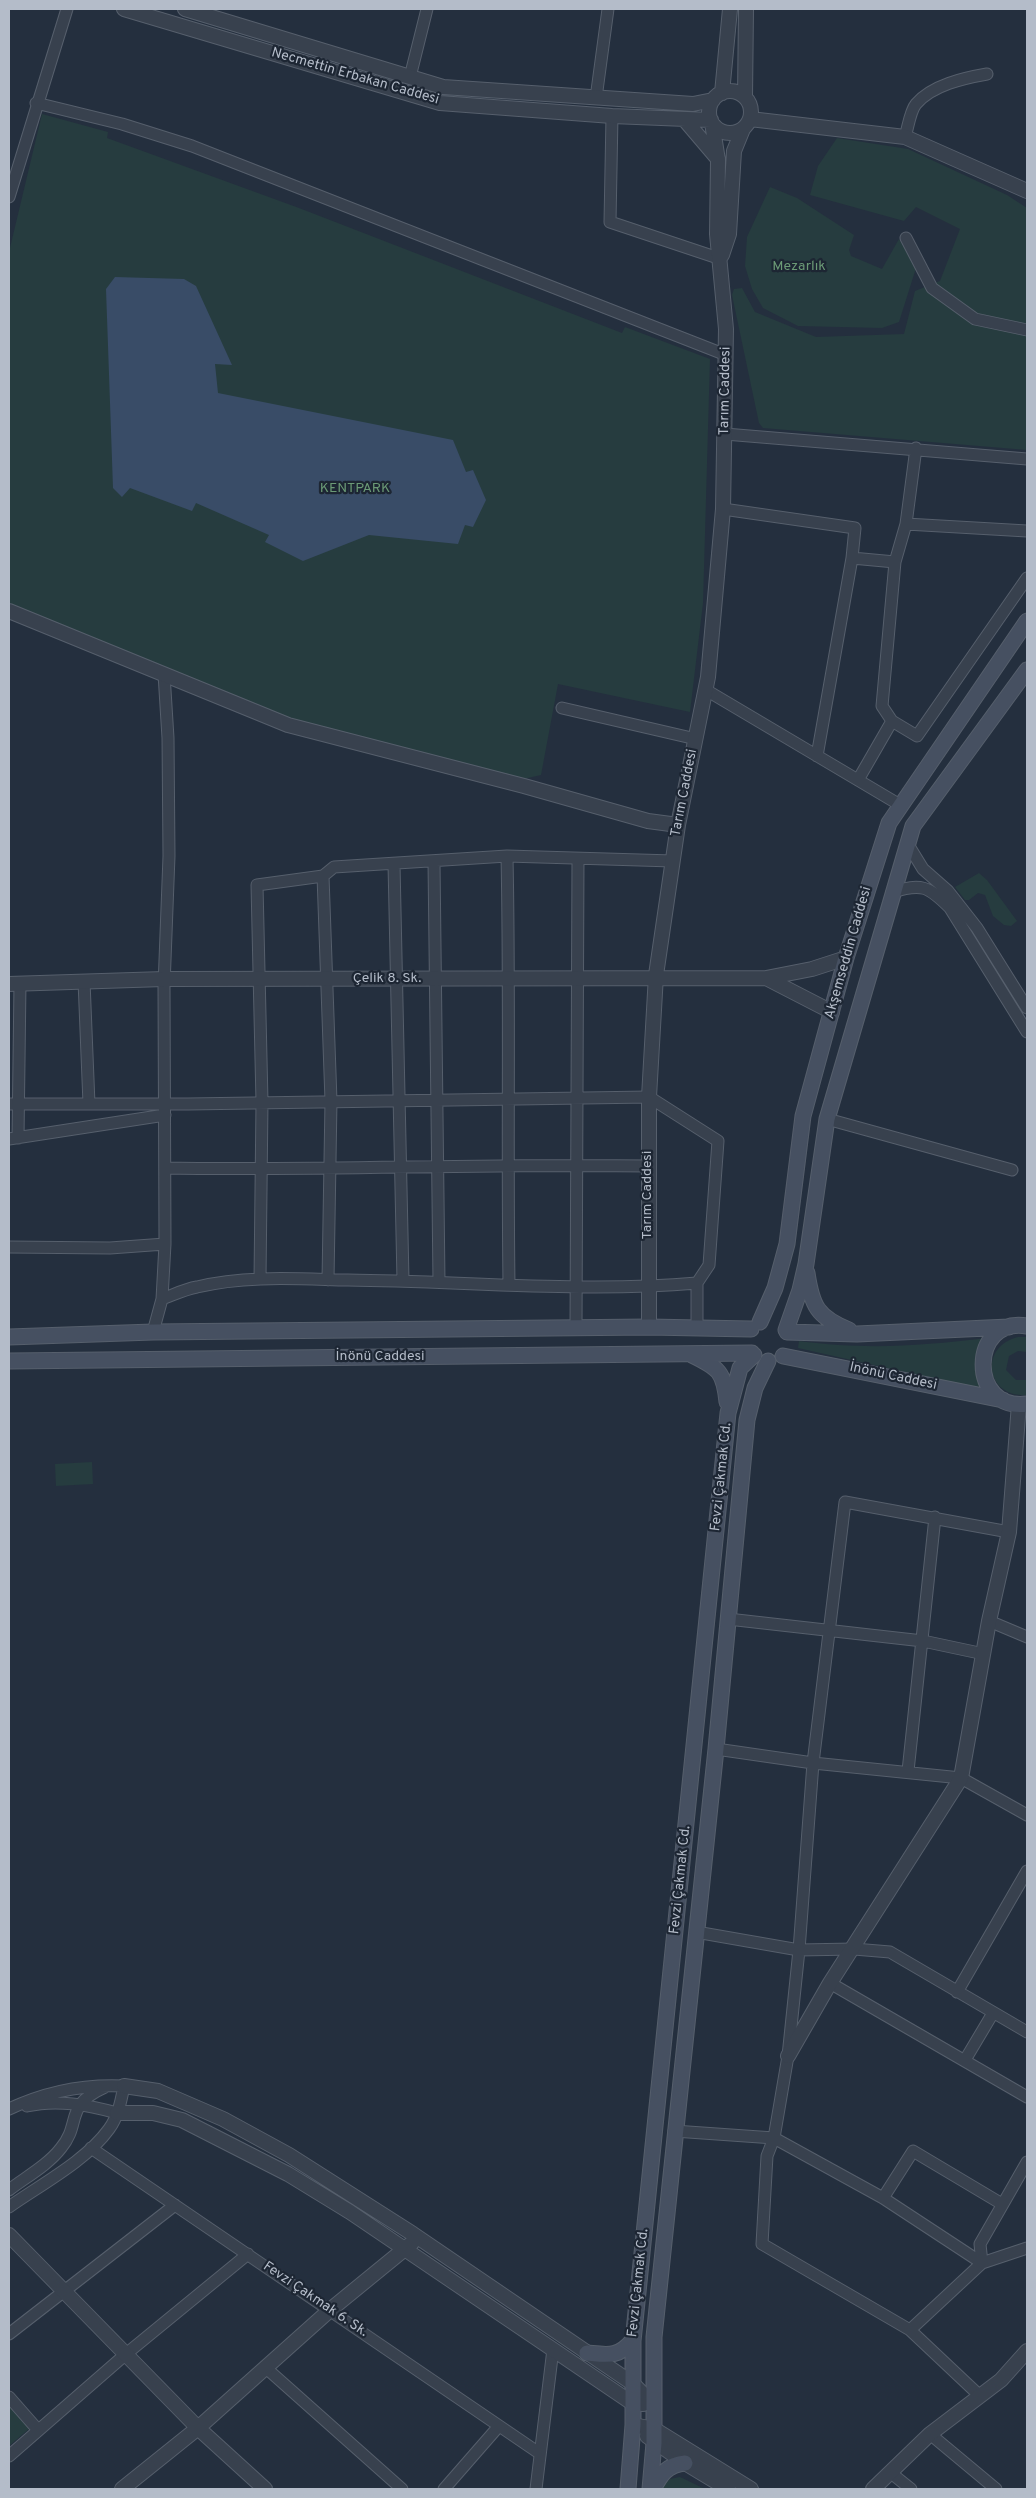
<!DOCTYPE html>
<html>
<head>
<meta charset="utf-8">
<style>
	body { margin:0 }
	#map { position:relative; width:1036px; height:2498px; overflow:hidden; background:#242f3e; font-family:Overpass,sans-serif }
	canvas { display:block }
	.frame { position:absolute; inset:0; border:10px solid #b4bcc9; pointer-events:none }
</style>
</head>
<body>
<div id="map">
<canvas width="1036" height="2498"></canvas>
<div class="frame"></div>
</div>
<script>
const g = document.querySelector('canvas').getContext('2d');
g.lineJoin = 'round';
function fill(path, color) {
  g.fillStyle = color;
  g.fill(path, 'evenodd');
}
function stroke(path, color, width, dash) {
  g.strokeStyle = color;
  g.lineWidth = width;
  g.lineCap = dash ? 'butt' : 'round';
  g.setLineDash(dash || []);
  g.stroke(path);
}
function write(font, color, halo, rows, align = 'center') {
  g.font = font + ' Overpass,sans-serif';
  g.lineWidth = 4.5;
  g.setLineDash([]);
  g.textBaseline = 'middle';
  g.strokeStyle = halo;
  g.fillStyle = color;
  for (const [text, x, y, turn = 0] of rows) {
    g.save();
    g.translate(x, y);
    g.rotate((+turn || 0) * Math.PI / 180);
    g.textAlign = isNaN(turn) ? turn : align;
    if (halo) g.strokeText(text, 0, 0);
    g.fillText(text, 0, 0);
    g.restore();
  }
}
const green = new Path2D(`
	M42 114 108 132 107 138 299 208 622 333 625 327 710 359 703 603 690 712 558 684 541 775 519 780 277 718 9 603V252Z
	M837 138 908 149 1007 195 1027 208V450L763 428 759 423 732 295 734 289 742 288 755 312 816 337 904 334 915 291 940 281 960 229 916 207 904 221 810 195 818 166Z
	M770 187 797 198 854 235 849 250 851 256 882 269 899 239 916 268 899 322 882 328 798 326 763 308 752 289 745 266 747 237Z
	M979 873 987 880 1017 921 1011 926 1004 925 993 916 985 895 978 893 969 900H965L955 887Z
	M1018 1337H1027V1352L1018 1351 1009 1356 1006 1370 1016 1380H1027V1395C986 1398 978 1347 1018 1337Z
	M987 1338 978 1373 981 1389 798 1348 799 1341C866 1350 920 1346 987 1338Z
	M92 1462 93 1484 56 1486 55 1464Z
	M9 2405 30 2428 9 2446Z
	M680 2477 705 2489H660L670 2479Z`);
const water = new Path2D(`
	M115 277 184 279 196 286 232 365 215 364 218 393 453 440 466 472 473 470 486 500 473 527 465 525 458 544 369 535 303 561 265 542 269 535 196 503 192 511 130 488 122 497 113 488 106 289Z`);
const minor = new Path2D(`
	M410 77 427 9
	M596 98 608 9
	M36 103 122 124 192 146 726 355
	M612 116 610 222 721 259
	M905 137C908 128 910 111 916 104 932 85 964 78 987 74
	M9 197 67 9
	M906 238 932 288 975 319 1027 330
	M725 434 1027 459
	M916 448 906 524 895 562 882 706 892 721 917 736 1027 578
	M723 509 855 528 852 558 817 756
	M906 524 1027 531
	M852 558 895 562
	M706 690 900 805
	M562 708 696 739
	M858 780 892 721
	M907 843 923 869 948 891 977 928 1027 1008
	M507 856C510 999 507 1141 509 1284
	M434 862 439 1282
	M394 864 403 1280
	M323 876 331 1101 328 1280
	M892 892C922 883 928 886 950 908L1027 1032
	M84 981 89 1104
	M9 1104H188L649 1097 718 1141 709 1265 697 1283C581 1293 464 1281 348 1280 299 1279 246 1275 197 1287 185 1289 173 1295 162 1299
	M827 1119 1012 1170
	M18 1138 20 983
	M9 1139 165 1115
	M165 1168C326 1171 487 1163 649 1166
	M9 1247 110 1248 165 1244
	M260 1279 262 1102 257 885 323 876 334 867 507 856 673 861
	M697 1283V1328
	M576 1328 578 859
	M153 1332 162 1299 165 1244 164 986 169 856 168 738 164 674
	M728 1619 923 1641 984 1654
	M989 1621 1027 1637
	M716 1749 813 1763 961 1778 1027 1815
	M908 1771 935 1517
	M696 1932 799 1950 854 1949 890 1952 1027 2032
	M830 1983 1027 2097
	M957 1992 1027 1871
	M965 2060 993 2013
	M27 2106C57 2099 88 2105 117 2113
	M9 2109C45 2092 84 2084 124 2086 121 2101 118 2117 109 2129 86 2161 40 2185 9 2207
	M674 2131 774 2138 883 2198 982 2263
	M91 2148 539 2453
	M9 2190C26 2177 48 2165 61 2148 82 2123 63 2106 105 2087
	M883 2198 913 2151 1002 2204
	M982 2263 980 2244 1027 2162
	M910 2330 982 2263 1027 2248
	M9 2334 175 2205
	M266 2368 402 2489
	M979 2395 910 2330 762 2244 767 2156 774 2138 788 2056 799 1950 813 1763 845 1502 1009 1532
	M9 2397 38 2430
	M930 2434 996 2489
	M9 2456 126 2354 248 2254
	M891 2473 911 2489
	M444 2489 499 2426
	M536 2489 553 2349`);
const tertiary = new Path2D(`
	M124 9 440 103 612 116 711 120
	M185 9 443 87 693 104 713 100
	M709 112a21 21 0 1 1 42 0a21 21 0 1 1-42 0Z
	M722 93 730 9
	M745 97 746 9
	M684 119 718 159
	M750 119 905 137 1027 191
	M722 255 729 234 734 151 743 129
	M9 611 288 725 524 786 648 821 678 825
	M766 978 832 1012
	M9 984 164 979 766 978 812 969 846 958
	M649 1327V1097L656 975 678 825 708 677 723 509 726 329 717 234 718 160 712 123
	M788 2056 830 1983 961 1778 989 1621 1009 1532 1019 1404
	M124 2086 158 2091 223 2119 289 2155 413 2234 632 2383 653 2404
	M117 2113H153L182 2120 288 2174 350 2212 632 2403 643 2404
	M9 2235 198 2428 265 2489
	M633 2425 654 2429 751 2489
	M647 2436 685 2463 728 2489
	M122 2489 198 2428 330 2310 412 2243
	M873 2489 930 2434 1001 2380 1027 2351`);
const secondary = new Path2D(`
	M807 1273C812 1306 817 1317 849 1330
	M760 1322 775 1288 787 1244 803 1116 846 958 889 823 1027 621
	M1027 1326C969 1316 968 1412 1027 1404
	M786 1330 800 1290 806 1264 827 1119 913 826 1027 670
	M787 1332 857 1334 1009 1327
	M9 1337 153 1332 649 1327 751 1329
	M692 1355C719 1368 724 1372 727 1402
	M783 1356 1003 1400
	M9 1361 752 1353
	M587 2353C608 2355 618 2358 633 2340
	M628 2489 633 2425V2341L728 1413 740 1368 754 1355
	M650 2489 654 2443V2337L716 1749 747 1420 755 1388 768 1361
	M653 2489C661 2474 667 2465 685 2463`);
const streetNames = [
	["Necmettin Erbakan Caddesi",355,77,16],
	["Tarım Caddesi",726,391,-89],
	["Tarım Caddesi",685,793,-79],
	["Akşemseddin Caddesi",849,953,-74],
	["Çelik 8. Sk.",387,979],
	["Tarım Caddesi",648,1195,-90],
	["İnönü Caddesi",380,1357],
	["İnönü Caddesi",893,1377,12],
	["Fevzi Çakmak Cd.",722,1477,-84],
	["Fevzi Çakmak Cd.",681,1880,-84],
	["Fevzi Çakmak Cd.",639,2283,-84],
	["Fevzi Çakmak 6. Sk.",315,2300,34]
];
const parkNames = [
	["Mezarlık",799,267],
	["KENTPARK",355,489]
];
fill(green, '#263c3f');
fill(water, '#394c67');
stroke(minor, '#565f6c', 13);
stroke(tertiary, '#565f6c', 16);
stroke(secondary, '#565f6c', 17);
stroke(minor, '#38414e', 11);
stroke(tertiary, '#38414e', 14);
stroke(secondary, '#465061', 15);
write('14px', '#b4bcc9', '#1d2633', streetNames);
write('14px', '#6b9a76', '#1d2633', parkNames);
</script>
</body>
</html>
